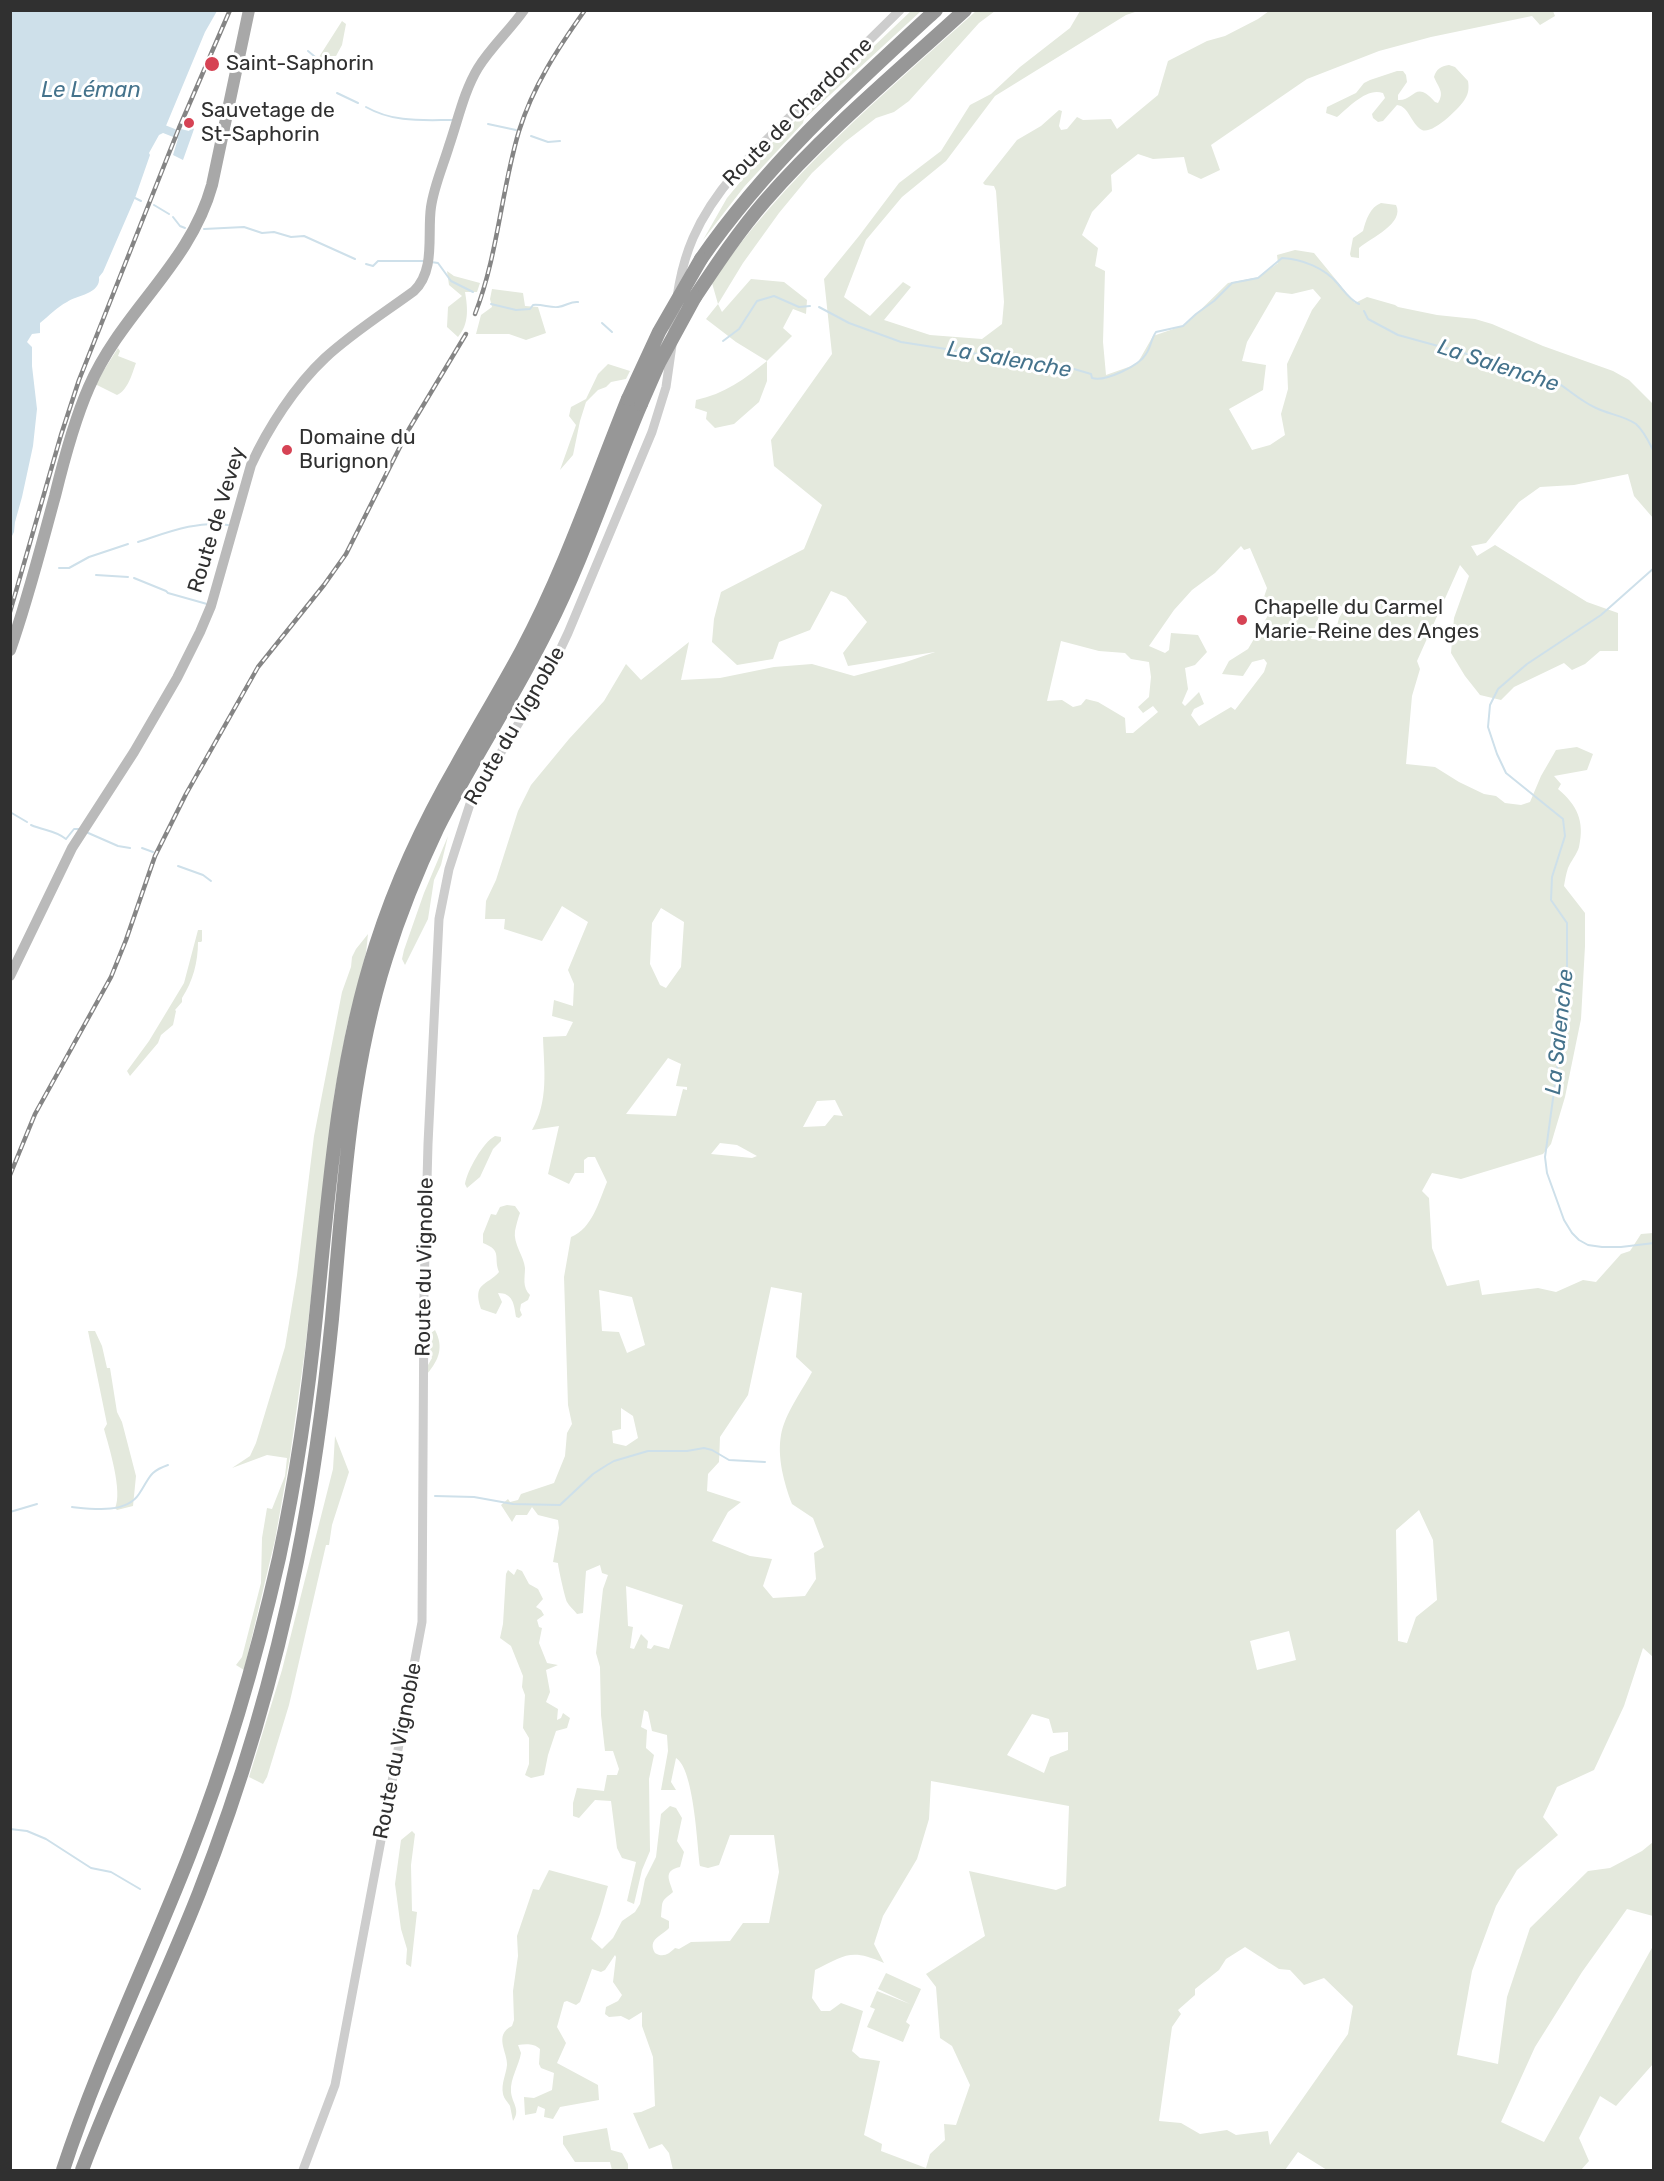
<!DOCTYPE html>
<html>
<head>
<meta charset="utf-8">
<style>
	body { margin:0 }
	#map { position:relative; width:1664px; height:2181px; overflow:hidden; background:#fff; font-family:Rubik,sans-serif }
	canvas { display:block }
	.frame { position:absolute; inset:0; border:12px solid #303030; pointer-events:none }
</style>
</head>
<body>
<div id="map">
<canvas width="1664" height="2181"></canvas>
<div class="frame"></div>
</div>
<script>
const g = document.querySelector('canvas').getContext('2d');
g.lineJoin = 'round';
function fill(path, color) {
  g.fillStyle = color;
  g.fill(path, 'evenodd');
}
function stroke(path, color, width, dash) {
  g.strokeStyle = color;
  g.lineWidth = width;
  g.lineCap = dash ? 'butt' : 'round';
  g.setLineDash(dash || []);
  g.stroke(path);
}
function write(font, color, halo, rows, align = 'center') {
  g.font = font + ' Rubik,sans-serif';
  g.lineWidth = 6;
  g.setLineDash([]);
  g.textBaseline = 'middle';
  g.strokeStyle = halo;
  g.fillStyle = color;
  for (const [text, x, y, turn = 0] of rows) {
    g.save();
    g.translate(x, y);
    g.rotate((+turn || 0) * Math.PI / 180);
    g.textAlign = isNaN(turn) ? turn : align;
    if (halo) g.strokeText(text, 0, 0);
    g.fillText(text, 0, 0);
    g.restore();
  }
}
const green = new Path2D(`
	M912 10 921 11 804 119 803 123 744 187 703 240 727 198 773 142Z
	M976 11H995L979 23 909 101 894 112 876 118 845 142 812 173 779 213 743 263 718 304 722 312 751 279 784 282 807 300 806 314 793 309 783 328 792 336 767 361V381L759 402 734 424 715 428 706 419 707 412 695 408 696 400C724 394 745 379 767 361L736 342 706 319 718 304 712 283C783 177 882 96 976 11Z
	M1080 11H1138L1126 15 995 96 946 161 902 197 866 240 844 297 870 316 903 282 911 287 884 320 930 335 982 339 1002 324 1004 302 996 191 994 186 985 185 983 183 1017 140 1041 126 1059 110 1062 111 1059 126 1061 130 1067 129 1077 117 1083 120 1111 119 1117 129 1158 95 1168 61 1207 41 1225 36 1258 19 1269 11H1553L1555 16 1540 25 1532 16 1431 37 1379 51 1307 79 1211 145 1220 170 1201 179 1188 173 1184 157 1153 159 1138 154 1111 175 1112 191 1092 212 1082 235 1098 248 1095 266 1105 271 1103 342 1106 375 1137 364 1153 336 1185 325 1228 283 1259 277 1278 263 1277 255 1295 250 1314 253 1355 303 1367 297 1395 305 1398 307 1437 315 1475 319 1492 324 1543 346 1613 371 1629 380 1653 404V518L1634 496 1628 474 1574 485 1540 487 1519 502 1486 543 1471 546 1477 556 1495 545 1587 602 1618 613V651H1600L1585 664 1572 670 1564 663 1514 687 1501 700 1480 695 1465 676 1451 653 1454 618 1469 576 1460 565 1417 661 1420 669 1412 696 1406 764 1435 767 1459 782 1484 794 1496 796 1505 803 1521 805 1530 802 1541 776 1556 750 1577 747 1593 754 1587 770 1554 776 1561 784 1558 789C1577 805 1585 821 1579 847 1577 854 1571 861 1568 868 1566 874 1565 880 1564 886L1585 913V946L1581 1019 1565 1097 1551 1144 1543 1154 1461 1179 1432 1173 1422 1191 1429 1198 1432 1248 1447 1286 1479 1280 1482 1295 1538 1288 1556 1292 1583 1280 1596 1282 1621 1254 1630 1251 1641 1234 1653 1233V1657L1643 1648 1624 1706 1594 1770 1557 1787 1543 1817 1558 1835 1517 1870 1496 1906 1472 1971 1457 2055 1498 2064 1507 1997 1530 1928 1588 1871 1610 1868 1642 1851 1653 1842V1916L1627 1909 1582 1972 1535 2047 1501 2122 1544 2142 1653 1946V2064L1616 2106 1600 2096 1579 2138 1589 2161 1581 2170H1327L1298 2152 1285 2170H673L669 2153 662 2144 649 2149 633 2113 641 2112 655 2106 653 2057 642 2026V2012L629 2020 621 2016 609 2017 605 2014 606 2007 618 2001 622 1995 613 1982 616 1957 615 1955 605 1970 601 1972 592 1969 580 2002 576 2005 567 2001 564 2002 557 2027 566 2043 557 2063 598 2085 599 2100 560 2107 553 2119 544 2117 545 2109 538 2106 536 2113 525 2115 524 2097 534 2098 552 2090 554 2073 541 2068 539 2064 540 2049C534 2043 525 2044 518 2045L521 2053C519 2066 510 2078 511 2092 512 2103 521 2110 513 2121 512 2116 511 2111 510 2106 508 2102 504 2099 503 2094 501 2083 506 2075 507 2065 508 2053 493 2035 512 2026L514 2020 513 1991 518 1956 517 1936 533 1889 539 1890 549 1870 608 1886 600 1914 591 1939 602 1949 613 1938 622 1921 635 1912 640 1904 645 1879 656 1857 661 1814 670 1806 676 1808 682 1818 677 1841 684 1852 680 1867C662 1871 670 1881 673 1892 660 1903 663 1899 661 1917L669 1921V1928C662 1936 647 1939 655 1953 663 1958 669 1954 675 1948L679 1949 691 1942 730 1941 743 1923H769L779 1872 774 1835H730L719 1865 708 1868 700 1866C697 1843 694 1769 676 1758L671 1782 676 1790H661L668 1751 667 1735 652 1731 648 1712 644 1710 641 1727 647 1730 646 1748 654 1755 649 1779 650 1851 642 1870 634 1904 627 1901 636 1862 622 1858 617 1848 611 1801 595 1800 579 1818 573 1816V1803L577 1788 604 1791 607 1775H617L619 1769 613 1751H605L601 1715 600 1667 596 1653 603 1589 608 1575 602 1573 600 1565 586 1571 583 1613 577 1614C574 1610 569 1606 567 1602 565 1598 558 1567 558 1563L553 1562 559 1528 558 1520 538 1515 532 1507 527 1515H516L512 1522 501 1505 508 1499 510 1502 518 1500 521 1494 554 1483 565 1456 567 1433 572 1424 568 1405 564 1277 571 1237C592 1229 599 1201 607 1182L595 1157H588L584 1160V1173H575L569 1184 548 1174 559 1126 532 1130C549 1101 544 1069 543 1037L566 1036 573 1022 552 1016 554 1000 573 1006 574 984 568 970 588 922 562 906 542 941 504 929 505 919H485L486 901 496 880 518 811 531 785 569 739 604 701 626 664 641 680 689 642 681 680 720 678 774 667 812 664 854 676 903 663 935 652 848 666 843 653 867 622 846 597 831 591 810 630 779 642 773 659 737 665 712 642 714 619 721 592 804 549 822 505 774 466 771 440 832 354 824 279 859 236 899 183 941 151 970 105 991 94 1020 67 1070 28ZM1313 289 1321 298 1312 310 1287 364 1288 389 1281 414 1285 435 1270 445 1252 450 1229 409 1263 390 1266 365 1242 361 1247 342 1276 292 1292 294ZM1241 546 1244 550 1250 548 1267 588 1262 603 1269 607 1270 612 1248 649 1229 661 1222 674 1243 676 1252 662 1264 659 1267 663 1264 672 1235 710 1231 707 1199 726 1191 715 1194 709 1204 704 1199 692 1185 706 1182 703 1188 689 1185 668 1195 665 1207 652 1198 635 1171 633 1169 650 1165 653 1149 646 1174 610 1192 590 1215 573ZM1325 599 1345 608 1339 618 1333 641 1311 639ZM1061 641 1099 651 1125 653 1131 659 1149 662 1151 677 1149 697 1138 707 1143 713 1153 706 1158 712 1133 733H1126L1125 718 1098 702 1086 699 1081 705 1073 707 1062 700 1047 701ZM661 908 684 922 681 967 666 988 660 985 650 964 652 923ZM668 1058 681 1064 676 1086 687 1087V1090L683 1089 676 1116 626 1114ZM835 1100 843 1116 834 1115 825 1126 803 1127 817 1101ZM720 1143 737 1145 757 1156 752 1158 711 1154ZM771 1287 802 1293 796 1357 812 1372C802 1391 785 1413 781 1435 777 1457 784 1483 792 1504L813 1518 824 1547 814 1553 816 1579 805 1596 773 1598 763 1586 772 1559 750 1556 712 1541 728 1512 741 1502 707 1491 708 1474 719 1462 720 1437 748 1395ZM599 1290 632 1297 645 1345 627 1353 619 1332 602 1331ZM621 1408 633 1416 638 1438 626 1446 613 1443 612 1431 621 1429ZM1419 1510 1433 1540 1437 1600 1416 1617 1407 1643 1398 1641 1396 1530ZM626 1586 683 1605 669 1649 654 1645 651 1649 647 1648 648 1641 641 1634 634 1649 630 1648 633 1627 628 1626ZM1289 1631 1296 1660 1257 1670 1250 1641ZM1032 1714 1049 1719 1053 1733 1068 1732V1750L1050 1757 1044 1773 1007 1755ZM931 1781 1069 1806 1066 1886 1056 1890 969 1871 985 1936 926 1974 936 1987 940 2038 952 2046 970 2085 956 2125 944 2124 945 2140 930 2154 926 2168 881 2151 882 2144 864 2135 880 2061 860 2058 852 2051 863 2011 841 2003 830 2011H821L812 1998 815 1970C845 1955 851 1948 884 1963L874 1944 883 1916 917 1859 929 1819ZM1245 1947 1279 1969 1290 1970 1304 1985 1324 1978 1353 2006 1348 2034 1270 2145 1268 2131 1236 2135 1227 2130 1200 2134 1181 2123 1159 2121 1172 2027 1181 2014 1178 2010 1195 1995V1989L1219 1970 1226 1959Z
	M342 21 346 24 342 45 336 56H332L324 62 319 57Z
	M1449 65 1455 67 1468 81C1469 87 1469 93 1465 99 1460 108 1432 135 1422 130 1411 124 1409 106 1397 105L1383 121 1378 122 1373 118 1372 114 1385 98 1383 93C1367 87 1349 107 1337 117L1326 113 1327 107 1356 93 1364 83 1370 80 1397 71H1403L1406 75 1407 82 1398 95V100C1415 101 1415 79 1435 102L1438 103C1445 92 1438 87 1434 77 1436 69 1441 66 1449 65Z
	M1381 203 1396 205C1405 223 1371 238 1359 248V258L1351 257 1350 254 1353 238 1363 231C1366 220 1370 207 1381 203Z
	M447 271 454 276 480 283 477 292H465C468 309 469 324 458 337L447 327 448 307 462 296 449 285Z
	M492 289 523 293 525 306 538 307 546 333 526 340 509 334H476L481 315 492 307 490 299Z
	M118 348 120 351 118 356 136 363C132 374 128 390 117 395L95 384Z
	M608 364 630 371 626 379 611 382 606 387 598 390 586 402 580 421 573 455 560 470 576 425 569 416 571 407 586 399 598 374Z
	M448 836 441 865 434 880 428 919 405 965 402 959 404 950 424 893Z
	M198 930H202V941L201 942H198C198 962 193 981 182 998V1002L175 1010 176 1011 173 1025 161 1035 158 1043 130 1076 127 1071 149 1041 184 983Z
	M368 934 366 953 347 1026 334 1096 305 1350 290 1456 275 1540 244 1670 236 1665 242 1657 261 1583 262 1538 267 1508 272 1509 285 1476 287 1458 267 1455 232 1468 250 1456 256 1443 285 1347 297 1275 314 1136 342 992 351 967 352 957 356 949Z
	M495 1136 501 1137V1141L493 1149 480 1177 467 1188 465 1184C467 1171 483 1142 495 1136Z
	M507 1205 515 1206 520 1213C518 1218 516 1226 515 1231 513 1244 524 1256 525 1268 525 1278 522 1287 530 1295L528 1300 521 1304 520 1310 522 1315 519 1318 516 1317C514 1304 513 1293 498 1293L502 1302 496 1314 481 1309C472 1282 487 1286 499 1272 493 1257 503 1251 483 1243V1234L491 1214 496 1215 500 1207Z
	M435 1330C444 1347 439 1360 427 1374L428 1365 432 1358 430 1354 431 1333Z
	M88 1331H95L102 1346 107 1368H110L117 1412 122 1422 136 1476 133 1506 117 1510 115 1508C123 1492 109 1447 104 1429L107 1424Z
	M335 1436 349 1472 332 1525 329 1545H326L289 1705 267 1777 263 1784 249 1777 282 1670 333 1469Z
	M517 1569 522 1571 529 1584 538 1589 543 1599 536 1607 541 1610 544 1615 537 1620 539 1627 542 1628 539 1643 547 1663 558 1665 546 1670 550 1692 546 1702 558 1709 557 1720 561 1718 563 1713 570 1718 567 1728 556 1731 548 1755 544 1775 531 1778 525 1775 529 1764V1738L523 1728 525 1695 522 1687 523 1676 511 1646 500 1638 503 1624 506 1574 508 1570 514 1575Z
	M412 1831 415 1834 411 1865 412 1911 417 1912 411 1967 406 1964 407 1949 401 1929 395 1884 401 1840Z
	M886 1973 921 1989 906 2022 910 2025 903 2042 867 2027 875 2009 870 2007 877 1991 910 2004 878 1989Z
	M607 2128 611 2150 622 2153 628 2164V2170H612L610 2162H575L563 2144V2136Z`);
const water = new Path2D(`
	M11 10 217 11 205 32 163 133 159 135 149 153 150 155 135 198 103 272 99 277C101 294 77 295 67 302 57 307 49 316 40 323V333L32 334 27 342 32 347V366L37 409 33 446 22 497 15 522 14 532 11 538Z
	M192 127 194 129 193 132 183 160 173 155 181 129 189 131Z`);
const stream = new Path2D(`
	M308 51 320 61
	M337 93 358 103
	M366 107C394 123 423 120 454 120
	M488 124 516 130
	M531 136 548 142 560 141
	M135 198 141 201
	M154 205 169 214
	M173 217 180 226 185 228
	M204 229 244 227 262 233 274 232 291 237 304 236 355 259
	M431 262 438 263 451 281 473 292
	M366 264 373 266 378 261H423
	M491 304 516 310 530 309 533 305C542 304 550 308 558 307 566 306 571 301 578 302
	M819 307 849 323 901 342 1074 369 1091 374 1092 378C1105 382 1139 366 1146 354 1151 347 1151 339 1156 332L1183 326 1196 314 1214 301 1232 283 1258 278 1282 258C1302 259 1325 268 1338 284 1344 291 1350 300 1359 304
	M1364 311 1368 319 1398 335 1544 375C1564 384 1576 399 1596 408 1608 414 1625 416 1636 424 1644 431 1649 442 1654 452
	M602 323 612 332
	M723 341 739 329 757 301 774 296 799 307 810 306
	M138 542C166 533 198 520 228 525
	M59 568H69L89 557 128 544
	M1654 568 1601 615 1527 664 1498 689 1490 705 1488 727 1497 754 1506 773 1563 819 1565 836 1552 877 1551 900 1567 923V998L1557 1020 1558 1062 1545 1157 1547 1173 1564 1220 1572 1233 1579 1240 1588 1245 1602 1247H1621L1654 1243
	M96 575 128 577
	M134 578 166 591 168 593 207 604
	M10 812 27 822
	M31 825C45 831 55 830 66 839L74 829H79
	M86 832 118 846 130 848
	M142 848 153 852
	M178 866 203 875 211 881
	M435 1496 474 1497 513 1504 560 1505 593 1474 607 1465 614 1461 648 1451H687L704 1448 712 1450 729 1460 765 1462
	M72 1507C92 1509 126 1514 139 1494 150 1478 148 1472 168 1465
	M10 1512 37 1504
	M10 1829 27 1831 46 1839 91 1868 111 1872 140 1889`);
const canal = new Path2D(`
	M164 129 179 135`);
const tertiary = new Path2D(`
	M673 331C676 299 680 268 693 238 716 185 761 145 802 105 835 74 868 42 900 10
	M303 2170 335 2085 422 1622 424 1291 428 1144 439 919 449 869 470 804 550 671 568 633 652 432 666 387 672 345`);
const secondary = new Path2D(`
	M10 976 72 848 134 752 177 678 200 632 211 606 251 465C268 428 295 386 325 358 352 333 384 313 414 291 436 270 427 234 431 207 434 186 443 166 449 146 458 120 464 91 478 68 491 47 510 30 524 10`);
const primary = new Path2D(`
	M10 650C28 599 41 547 55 496 64 459 74 421 89 387 122 311 190 265 212 185L249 10`);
const motorway = new Path2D(`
	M701 259C767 164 851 88 936 10
	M695 297C717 264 739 231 765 201 825 132 897 72 965 10
	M63 2170C98 2063 148 1961 189 1856 227 1759 256 1659 279 1558 296 1478 308 1398 316 1316 329 1192 337 1065 376 945 396 882 424 822 457 765 478 727 501 689 522 650 565 569 594 483 628 399
	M82 2170C117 2076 162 1987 199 1893 241 1786 274 1674 297 1561 313 1481 324 1400 332 1319 343 1198 349 1074 386 958 400 913 418 869 438 827 472 760 514 697 547 630 584 557 609 479 641 404`);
const rail = new Path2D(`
	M475 314C498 255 501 191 519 131 533 86 558 48 585 10
	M10 612 61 435 79 380 179 128 230 10
	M10 1175 35 1114 111 977 126 940 155 856 186 794 258 667 324 585 346 554 409 429 466 334`);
const motorwayBridge = new Path2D(`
	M628 399 659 332 701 259
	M641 404 659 363 695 297`);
const markers = [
	[212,64,8,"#d64354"],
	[189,123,6,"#d64354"],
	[287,450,6,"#d64354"],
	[1242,620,6,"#d64354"]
];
const poiNames = [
	["Saint-Saphorin",226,64],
	["Sauvetage de",201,111],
	["St-Saphorin",201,135],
	["Domaine du",299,438],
	["Burignon",299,462],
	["Chapelle du Carmel",1254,608],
	["Marie-Reine des Anges",1254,632]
];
const streetNames = [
	["Route de Chardonne",798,112,-45],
	["Route de Vevey",217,520,-73],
	["Route du Vignoble",515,726,-60],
	["Route du Vignoble",425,1267,-89],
	["Route du Vignoble",398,1751,-79]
];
const waterNames = [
	["Le Léman",91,91],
	["La Salenche",1009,360,10],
	["La Salenche",1498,366,18],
	["La Salenche",1560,1032,-84]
];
fill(green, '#e4e9dd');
fill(water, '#cee0ea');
stroke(stream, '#cee0ea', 2);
stroke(canal, '#cee0ea', 8);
stroke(tertiary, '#cdcdcd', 9);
stroke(secondary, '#bababa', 10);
stroke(primary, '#a8a8a8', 12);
stroke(motorway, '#979797', 14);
stroke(rail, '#858585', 4.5);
stroke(rail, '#fff', 2, [7]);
stroke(motorwayBridge, '#979797', 14);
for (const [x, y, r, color] of markers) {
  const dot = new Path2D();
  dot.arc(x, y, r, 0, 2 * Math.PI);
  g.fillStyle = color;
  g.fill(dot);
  stroke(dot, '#fff', 2);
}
write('21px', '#303030', '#fff', poiNames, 'left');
write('21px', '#303030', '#fff', streetNames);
write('italic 22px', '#45738c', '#fff', waterNames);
</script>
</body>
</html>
